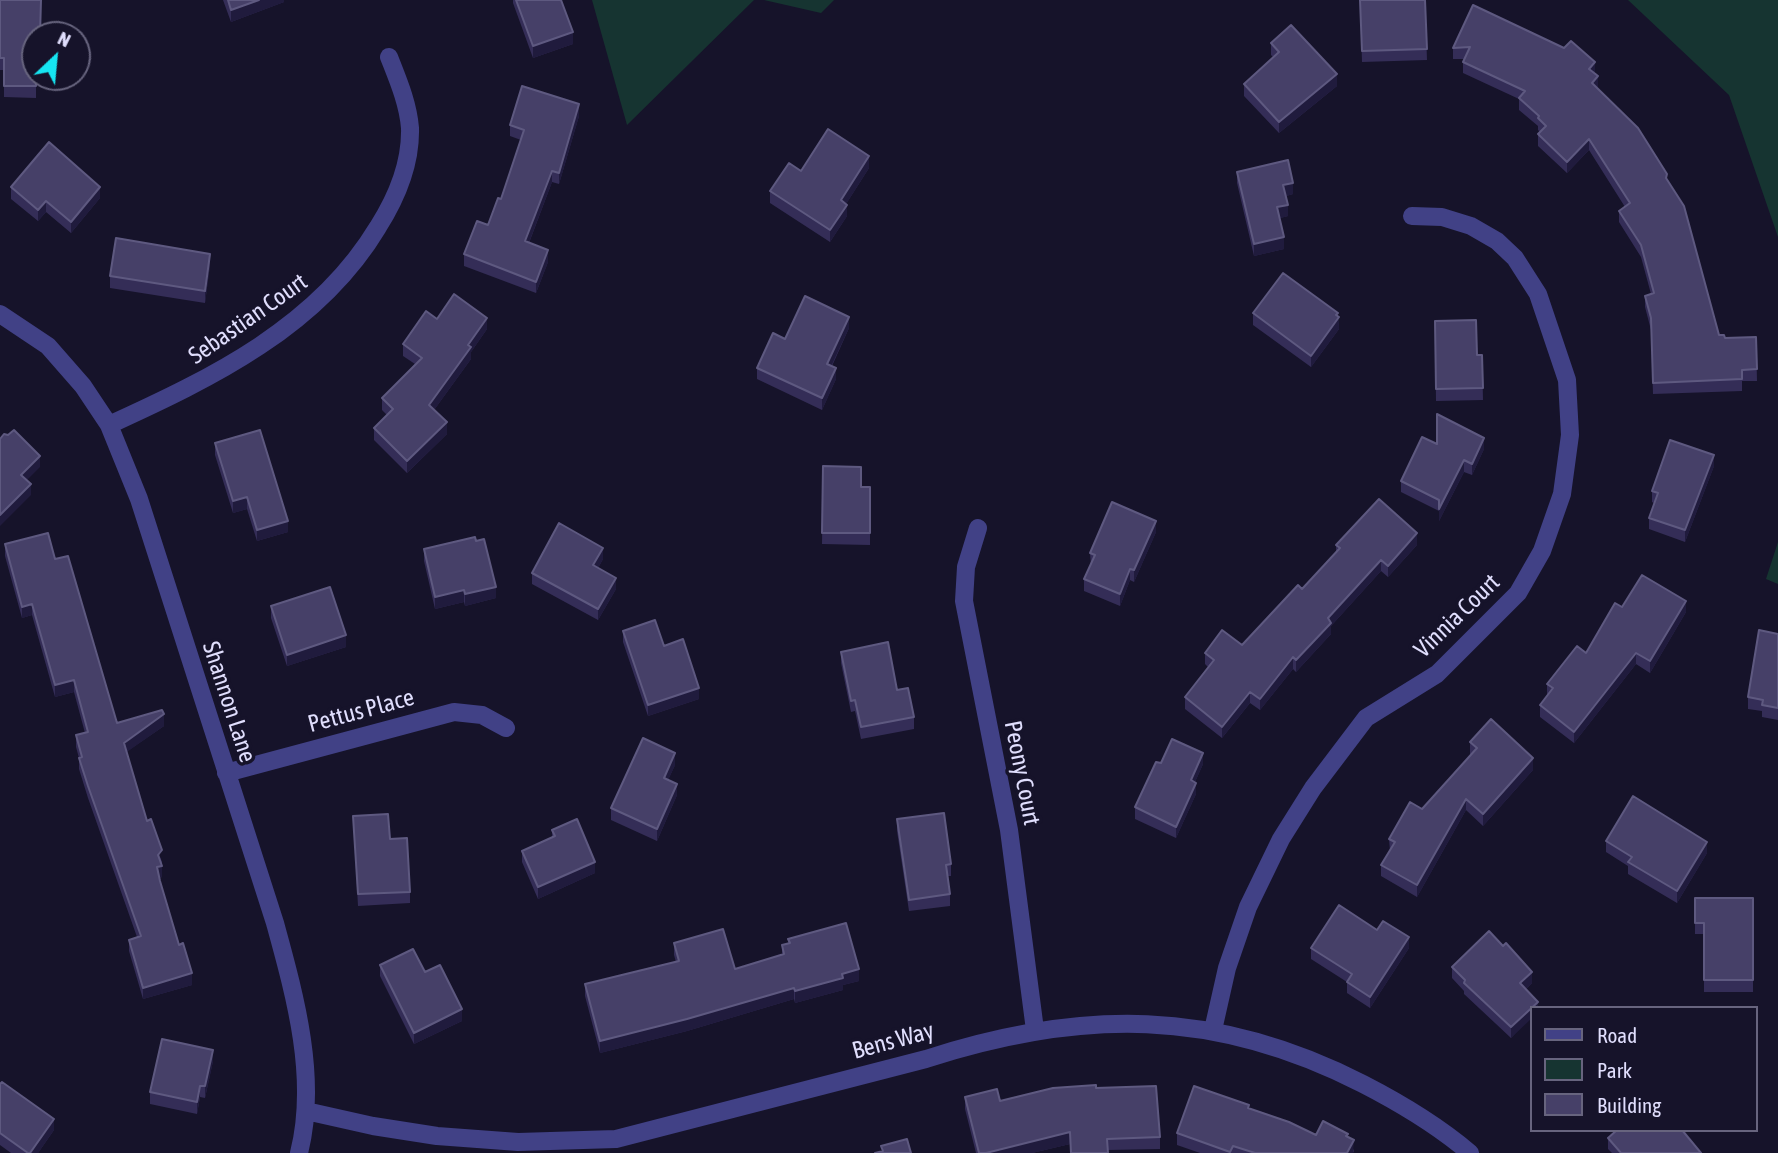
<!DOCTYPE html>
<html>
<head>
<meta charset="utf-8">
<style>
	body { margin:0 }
	#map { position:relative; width:1778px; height:1153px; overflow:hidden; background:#16132a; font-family:"Asap Condensed",sans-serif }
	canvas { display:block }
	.legend { position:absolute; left:1530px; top:1006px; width:228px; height:126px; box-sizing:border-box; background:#16132a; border:2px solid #67647e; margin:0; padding:9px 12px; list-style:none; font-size:21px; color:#e0defd }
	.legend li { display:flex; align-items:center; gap:14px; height:35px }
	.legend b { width:35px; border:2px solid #67647e }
	.north { position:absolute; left:21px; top:21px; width:70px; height:70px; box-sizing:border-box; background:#16132a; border:2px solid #67647e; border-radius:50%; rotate:26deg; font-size:19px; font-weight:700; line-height:28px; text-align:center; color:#e0defd }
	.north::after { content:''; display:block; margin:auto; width:24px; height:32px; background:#16e5f1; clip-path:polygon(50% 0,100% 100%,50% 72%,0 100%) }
</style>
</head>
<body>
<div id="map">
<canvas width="1778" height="1153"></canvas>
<ul class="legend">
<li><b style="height:9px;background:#414186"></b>Road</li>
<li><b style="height:19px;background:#163431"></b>Park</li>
<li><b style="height:19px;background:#464068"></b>Building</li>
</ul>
<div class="north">N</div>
</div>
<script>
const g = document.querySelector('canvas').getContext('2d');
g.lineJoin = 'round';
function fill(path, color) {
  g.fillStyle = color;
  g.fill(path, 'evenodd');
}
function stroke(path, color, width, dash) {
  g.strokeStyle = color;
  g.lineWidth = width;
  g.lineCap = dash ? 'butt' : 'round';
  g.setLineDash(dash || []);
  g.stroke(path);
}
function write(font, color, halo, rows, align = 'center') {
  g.font = font + ' "Asap Condensed",sans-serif';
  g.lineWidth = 7;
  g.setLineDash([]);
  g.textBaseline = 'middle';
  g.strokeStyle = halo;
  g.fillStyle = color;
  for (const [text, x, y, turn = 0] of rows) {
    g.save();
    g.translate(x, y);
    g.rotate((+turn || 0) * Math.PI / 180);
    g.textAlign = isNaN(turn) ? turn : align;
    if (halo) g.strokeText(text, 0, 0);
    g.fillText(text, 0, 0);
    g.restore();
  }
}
const green = new Path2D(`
	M592 0H754L627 125Z
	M764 0H834L821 13Z
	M1628 0H1778V237L1729 95Z
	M1778 542V584L1766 579Z`);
const street = new Path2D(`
	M0 314 48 346 83 386 109 425 139 499 275 923C295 996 318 1078 299 1153
	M109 425C212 378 318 327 378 227 397 197 411 164 410 128 408 103 398 80 389 57
	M978 528 966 567 964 601 1009 830 1035 1030
	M226 773 454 712 482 715 506 728
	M1213 1030 1227 968 1248 907 1281 839 1313 788 1366 718 1437 674 1518 593 1542 551 1562 494 1570 435 1567 380 1538 294 1515 258 1497 241 1471 226 1442 217 1412 216
	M306 1111 373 1126 437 1136 518 1142 616 1139 926 1059C1081 1009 1215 1008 1363 1084 1400 1103 1437 1125 1470 1153`);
const wall = new Path2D(`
	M0 0 36 77V98L4 97V70H0Z
	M223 0H284V2L231 22Z
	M513 0H561L573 44 533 58 513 3Z
	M1360 0H1425L1427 60 1362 62Z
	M1473 5 1595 74 1597 88 1667 181 1719 335 1725 338 1756 337 1757 381H1742V391L1653 394 1651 330 1645 307V296L1651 294 1641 257 1619 222V211L1625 207 1589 150 1567 173 1538 146V134L1540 132 1538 130V126L1519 110V99L1463 73V62L1465 59H1453V48Z
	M1271 43 1337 86 1279 133 1244 96V84L1274 58 1271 55Z
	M579 116 559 184 552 182 529 243 548 262 536 293 464 266V254L488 225 501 199 521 140 510 136V125Z
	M869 168 846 204 847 216 830 242 770 203V191L801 171Z
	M1237 172 1293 194 1286 196 1288 216 1280 218 1284 249 1254 256 1237 183Z
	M11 187 100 198 71 233 46 212 38 221 11 199Z
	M210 265 205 303 110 288V276Z
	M1253 313 1338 317 1339 329 1311 367 1253 325Z
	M437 319 487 329 471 352V359L434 410 447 434 407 473 374 440V428L387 415 382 410V398L415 364 403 356V344Z
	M1435 321 1477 355H1482L1483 400 1436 401Z
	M849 328 832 366 836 379 822 410 757 379V368L785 339Z
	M215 443 288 532 257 541 247 509 233 513 215 455Z
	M1437 444 1484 449 1472 475 1464 472 1439 521V511L1401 492V481Z
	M823 466 861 487H870V545L822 544Z
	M1714 466 1685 542 1649 529V518L1654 503 1652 502V491Z
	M1156 532 1134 582 1130 580 1120 606 1084 591V579L1091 565 1090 553Z
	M476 541 496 598 465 606 464 602 435 609 424 561V549Z
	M5 544 55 559 117 723 164 726 126 752 147 821 162 862V877L159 878 192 985 143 999 129 951V940L137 937 88 798 79 769V758L76 747V735L85 733 74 692 55 697 32 615 22 618 5 556Z
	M1336 545H1417L1388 577 1381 571 1331 626V634L1296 672 1293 669 1260 710 1250 703 1222 738 1185 709V697L1208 667 1205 664V653L1242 645 1302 589 1336 552Z
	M603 559 598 568 616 589 598 620 532 584V573Z
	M271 606 346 647 287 666 271 618Z
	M1622 607 1686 612 1650 673 1636 664 1574 743 1540 717V705L1547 695V684L1586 653Z
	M623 631 664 646 699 699 648 716 623 642Z
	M1778 634V720L1762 717V711L1748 709V697Z
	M841 652 897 690 914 717V729L861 739 855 711 851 712 841 663Z
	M1470 742 1533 770 1483 826 1466 810 1417 897 1381 876V865L1390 851 1389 839 1422 809 1472 755 1470 754Z
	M1161 763 1203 764 1195 782 1196 794 1176 838 1135 819V807Z
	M675 765 668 780 677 795 657 841 611 820V808Z
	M353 816 390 839 410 892V903L358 906Z
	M897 819 951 864V876H948L950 894V906L909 911 897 831Z
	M552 830 595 873 538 899 522 862V851L552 838Z
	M1606 841 1707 853 1677 903 1628 874V866L1606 852Z
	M1695 898H1753V992H1704V934H1695Z
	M1377 930 1409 948 1370 1008 1347 993V982L1311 959V948Z
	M788 939 859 981 843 985V990L795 1003 794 999 687 1031 600 1053 585 996V984L676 962 674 955V943L735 969 782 955V945L788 943Z
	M380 965 425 972 462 1021 414 1044 380 976Z
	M1452 967 1532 983 1526 989 1538 1008 1511 1038 1464 994V991L1452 978Z
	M213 1061 205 1098 200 1097 197 1114 150 1104V1092Z
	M0 1084 54 1130 38 1153H11L0 1145Z
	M1096 1088 1160 1137V1149L1108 1150 1070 1144 1032 1153H976L965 1109V1097L1000 1101Z
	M1249 1108 1316 1135 1348 1137 1354 1151 1353 1153H1200L1177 1145V1133Z
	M1683 1132 1701 1153H1612L1608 1149V1138Z`);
const shadedWall = new Path2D(`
	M259 0H284V2L231 22V10Z
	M573 32V44L533 58V46Z
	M1595 62V74L1589 69Z
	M1337 74V86L1279 133V122Z
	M1598 76V87L1592 94V83Z
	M579 104V116L559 184V173Z
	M1589 139V150L1567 173V162Z
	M869 156V168L841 212V200Z
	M552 171V182L525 253V241Z
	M1293 183V194L1283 197V185Z
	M100 187V198L71 233V222Z
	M46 201V212L38 221V210Z
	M847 205V216L830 242V230Z
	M1288 205V216L1277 219V207Z
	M1284 237V249L1254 256V244Z
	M548 250V262L536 293V282Z
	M210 254V265L205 303V291Z
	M1338 313 1339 329 1311 367V356Z
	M849 317V328L827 375V364Z
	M487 318V329L471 352V359L429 417V405L468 345Z
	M836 368V379L822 410V398Z
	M447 422V434L407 473V461Z
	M1484 438V449L1472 475V464Z
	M1714 455V466L1685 542V530Z
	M40 456V467L21 486V475Z
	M1464 460V472L1439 521V509Z
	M31 484V495L0 526V515Z
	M247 497V509L233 513V501Z
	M288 521V532L257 541V530Z
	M1156 521V532L1134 582V570Z
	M1417 533V545L1388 577V566Z
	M603 548V559L593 577V565Z
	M1381 560V571L1331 626V634L1296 672V660L1328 618Z
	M1130 569V580L1120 606V594Z
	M616 578V589L598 620V609Z
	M496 587V598L465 606V594Z
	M464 590V602L435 609V597Z
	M1686 601V612L1650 673V661Z
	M32 604V615L22 618V607Z
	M346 635V647L287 666V655Z
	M1636 653V664L1574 743V732Z
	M1293 657V669L1260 710V699Z
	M74 680V692L55 697V685Z
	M699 688V699L648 716V705Z
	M1250 692V703L1222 738V727Z
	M164 714V726L124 754V743Z
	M675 753V765L664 789V778Z
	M1203 753V764L1191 791V780Z
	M1533 758V770L1483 826V814Z
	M1196 783V794L1176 838V827Z
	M677 784V795L657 841V829Z
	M1466 799V810L1417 897V885Z
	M1707 842V853L1677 903V891Z
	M595 862V873L538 899V887Z
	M162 866V877L157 879V867Z
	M1409 937V948L1370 1008V997Z
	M859 969V981L843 985V990L795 1003V991L842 974Z
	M1532 972V983L1520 995V983Z
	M192 973V985L143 999V988Z
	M794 988V999L687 1031 600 1053V1041Z
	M1538 1002V1008H1531V1019L1511 1038V1027Z
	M462 1009V1021L414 1044V1033Z
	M213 1050V1061L205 1098V1086Z
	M200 1086V1097L197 1114V1102Z
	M54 1119V1130L38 1153H30Z
	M1070 1132V1144L1032 1153H986Z
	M1354 1140 1353 1153H1347Z`);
const building = new Path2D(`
	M0 0H41L40 35H35L36 86H4V58H0Z
	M228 0H259L231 10Z
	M516 0H561L573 32 533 46Z
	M1360 0H1425L1427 49 1362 51Z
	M1473 5 1564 48 1571 41 1595 62 1589 69 1598 76 1592 83 1638 128 1667 174 1666 178 1684 206 1719 335H1724L1725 338 1756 337 1757 369 1742 370V379L1653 383 1651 318 1645 296 1654 293 1641 245 1619 211 1630 203 1589 139 1567 162 1538 134 1546 126 1538 118 1539 116 1519 98 1525 91 1463 62 1470 47 1453 48Z
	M1291 25 1337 74 1279 122 1244 84 1279 52 1271 43Z
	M522 86 579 104 559 173 552 171 525 241 548 250 536 282 464 254 477 221 488 225 498 198 501 199 524 130 510 125Z
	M828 129 869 156 841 200 847 205 830 230 770 191 789 163 801 171Z
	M49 142 100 187 71 222 46 201 38 210 11 187Z
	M1288 160 1293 183 1283 185 1288 205 1277 207 1284 237 1254 244 1237 172Z
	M116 238 210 254 205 291 110 276Z
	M1283 273 1338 313 1336 315 1339 317 1311 356 1253 313Z
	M454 294 487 318 468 345 471 347 429 405 447 422 407 461 374 428 393 409 382 398 422 358 403 344 426 311 437 319Z
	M805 296 849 317 827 364 836 368 822 398 757 368 773 333 785 339Z
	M1476 320 1477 355H1482L1483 388 1436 389 1435 321Z
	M1437 414 1484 438 1472 464 1464 460 1439 509V500L1401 481 1422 437 1437 444Z
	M14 430 40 456 21 475 31 484 0 515V439L4 434 8 435Z
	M260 430 288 521 257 530 247 497 233 501 215 443Z
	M1670 440 1714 455 1685 530 1649 518 1658 493 1652 491Z
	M823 466 861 467V487H870V533H822Z
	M1379 499 1417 533 1388 566 1381 560 1328 618 1331 623 1296 660 1293 657 1260 699 1250 692 1222 727 1185 697 1214 660 1205 653 1222 630 1242 645 1298 585 1302 589 1340 548 1336 545Z
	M1112 502 1156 521 1134 570 1130 569 1120 594 1084 579 1095 555 1090 553Z
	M559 523 603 548 593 565 616 578 598 609 532 573Z
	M48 533 55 559 68 556 117 723 162 710 164 714 124 743 147 821 151 819 162 850 158 855 162 866 157 867 160 881 179 945 183 943 192 973 143 988 129 940 141 936 88 786 79 758 82 757 76 735 88 732 74 680 55 685 32 604 22 607 5 544Z
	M475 537 476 541 484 539 496 587 465 594 464 590 435 597 424 549Z
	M1642 575 1686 601 1650 661 1636 653 1574 732 1540 705 1553 688 1547 684 1577 646 1586 653 1615 603 1622 607Z
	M330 587 346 635 287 655 271 606Z
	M655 620 664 646 683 639 699 688 648 705 623 631Z
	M1759 630 1778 634V708L1762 705 1763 700 1748 697Z
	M888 642 897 690 908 688 914 717 861 727 855 700 851 701 841 652Z
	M1491 719 1533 758 1483 814 1466 799 1417 885 1381 865 1395 842 1389 839 1410 802 1422 809 1477 748 1470 742Z
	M643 738 675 753 664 778 677 784 657 829 611 808Z
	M1172 739 1203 753 1191 780 1196 783 1176 827 1135 807 1156 762 1161 763Z
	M1633 796 1707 842 1677 891 1628 862 1632 857 1606 841Z
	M944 813 951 864 946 865 950 894 909 900 897 819Z
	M388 814 390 839 407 838 410 892 358 894 353 816Z
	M577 819 595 862 538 887 522 851 555 836 552 830Z
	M1695 898H1753V980H1704V923H1695Z
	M1339 905 1377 930 1383 921 1409 937 1370 997 1347 982 1352 974 1311 948Z
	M846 923 859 969 842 974 843 978 795 991 794 988 687 1019 600 1041 585 984 679 961 674 943 723 929 735 969 784 954 782 945 790 943 788 939Z
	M1489 931 1503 946 1506 943 1532 972 1520 983 1538 1002 1511 1027 1464 983 1465 980 1452 967Z
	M413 949 425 972 440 965 462 1009 414 1033 380 965Z
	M162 1039 213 1050 205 1086H200L197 1102 150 1092Z
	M2 1082 54 1119 30 1153H28L0 1133V1084Z
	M1096 1085V1088L1156 1086 1160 1137 1107 1139 1108 1153H1071L1070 1132 986 1153H979L965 1097 997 1089 1000 1101 1053 1088Z
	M1194 1086 1249 1105 1248 1108 1289 1122 1316 1135 1323 1121 1348 1134 1346 1136 1354 1140 1347 1153H1255L1233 1146 1230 1152 1177 1133Z
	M1617 1130H1682L1701 1153H1621L1608 1138Z
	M907 1139 911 1153H875L883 1151 881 1146Z`);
const streetNames = [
	["Sebastian Court",248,319,-35],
	["Vinnia Court",1457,616,-44],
	["Shannon Lane",229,702,72],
	["Pettus Place",361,711,-15],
	["Peony Court",1022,773,79],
	["Bens Way",893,1041,-15]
];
fill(green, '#163431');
stroke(street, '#414186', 18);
fill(wall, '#342d57');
fill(shadedWall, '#201b3d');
fill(building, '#464068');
stroke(building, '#5e5980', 2);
write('24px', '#e0defd', '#16132a', streetNames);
</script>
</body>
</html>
